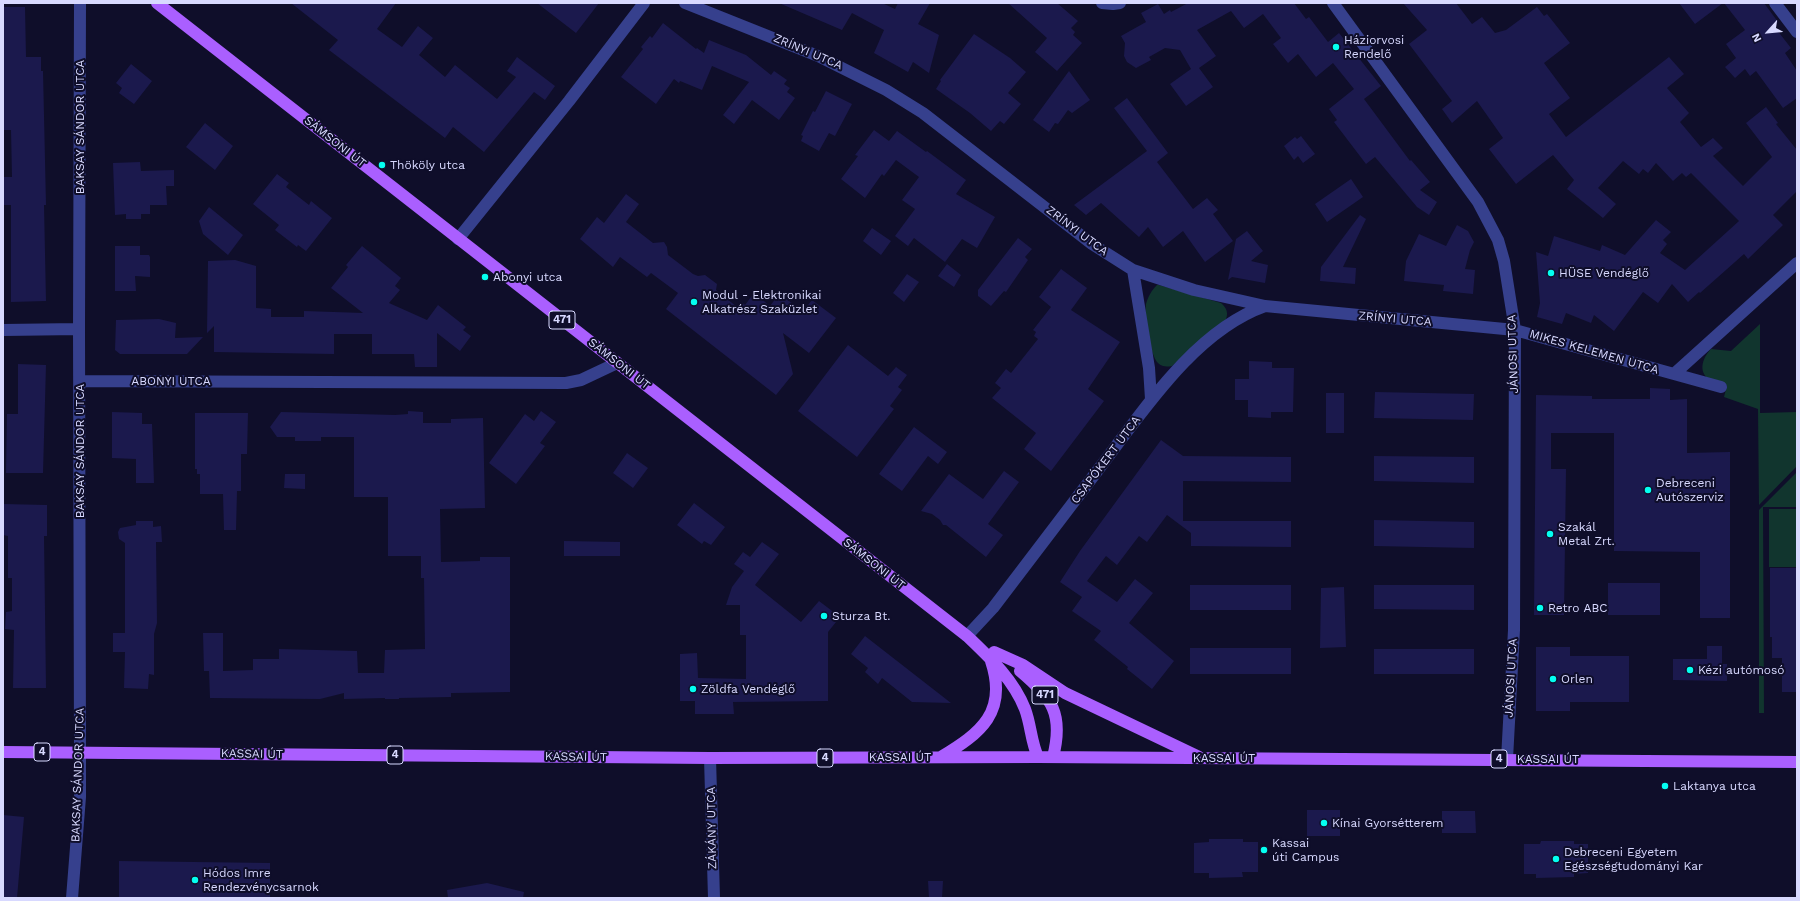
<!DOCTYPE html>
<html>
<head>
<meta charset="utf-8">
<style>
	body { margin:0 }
	#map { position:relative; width:1800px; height:901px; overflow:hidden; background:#0f0e2a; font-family:"Work Sans",sans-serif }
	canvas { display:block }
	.frame { position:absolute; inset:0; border:4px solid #d8d9ff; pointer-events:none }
	.north { position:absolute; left:1748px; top:12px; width:40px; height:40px; -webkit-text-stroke:3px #0f0e2a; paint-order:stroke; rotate:243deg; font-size:11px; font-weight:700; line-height:16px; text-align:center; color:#d8d9ff }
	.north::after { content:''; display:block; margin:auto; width:14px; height:18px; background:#d8d9ff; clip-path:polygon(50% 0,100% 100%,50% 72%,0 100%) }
</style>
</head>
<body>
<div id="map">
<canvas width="1800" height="901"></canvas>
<div class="frame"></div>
<div class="north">N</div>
</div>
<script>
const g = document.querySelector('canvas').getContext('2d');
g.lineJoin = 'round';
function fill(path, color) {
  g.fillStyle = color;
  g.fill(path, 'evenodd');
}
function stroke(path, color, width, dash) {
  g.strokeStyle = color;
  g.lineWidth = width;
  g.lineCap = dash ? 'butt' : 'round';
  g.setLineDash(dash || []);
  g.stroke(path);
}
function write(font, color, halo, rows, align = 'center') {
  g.font = font + ' "Work Sans",sans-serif';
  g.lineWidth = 4;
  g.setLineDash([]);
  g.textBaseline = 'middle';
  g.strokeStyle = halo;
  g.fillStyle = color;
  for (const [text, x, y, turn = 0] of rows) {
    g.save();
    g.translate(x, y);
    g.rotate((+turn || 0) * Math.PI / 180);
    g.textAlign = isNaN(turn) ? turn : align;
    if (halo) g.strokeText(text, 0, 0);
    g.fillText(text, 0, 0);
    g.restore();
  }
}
const green = new Path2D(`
	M1157 285H1159L1221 303C1227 308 1229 314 1225 321L1172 366C1167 367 1162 367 1158 363 1150 356 1144 314 1146 304 1148 297 1151 291 1157 285Z
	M1760 324V413L1797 412V466L1759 505 1758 409 1724 397 1727 385C1722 384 1716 383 1712 381 1697 374 1702 358 1711 349L1731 351Z
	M1797 472V507H1763L1764 713H1759V510Z
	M1769 509H1797V567H1769Z`);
const building = new Path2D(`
	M291 3H396L377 29 402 47 418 26 433 38 419 55 445 77 455 65 497 99 516 77 507 71 517 57 555 86 545 100 534 92 484 152 453 127 445 138 329 50 338 40Z
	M537 3H599L576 33Z
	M779 3H882L895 9 898 3H930L918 24 939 35 929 73 913 62 908 72 874 53 884 30 852 13 842 30Z
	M1008 3H1057L1078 21 1071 28 1075 32 1073 35 1082 43 1057 71 1035 52 1047 38Z
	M1188 3H1294L1306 19 1309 17 1328 42 1339 33 1381 86 1364 99 1410 161 1411 160 1430 182 1420 190 1437 202 1429 215 1417 207 1375 157 1366 164 1334 122 1337 120 1329 109 1354 89 1333 63 1316 77 1298 54 1288 63 1273 44 1281 38 1263 14 1244 28 1231 11 1197 30 1216 56 1199 68 1213 87 1186 106 1170 84 1191 69 1180 50 1165 48 1149 57 1151 60 1136 68 1127 62 1124 56 1125 43 1121 36 1146 22 1141 13 1158 4 1164 14 1170 10 1171 12Z
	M1403 3H1456L1472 24 1482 17 1495 33 1506 30 1537 7 1544 16 1547 14 1570 43 1544 63 1570 98 1549 114 1566 137 1669 57 1684 74 1667 88 1689 113 1680 122 1701 147 1713 138 1723 148 1713 156 1743 186 1772 157 1746 123 1766 107 1778 123 1776 124 1797 150V191L1773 215 1783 225 1748 259 1744 254 1700 293 1699 292 1688 302 1672 284 1658 303 1643 292 1614 331 1594 315 1591 323 1566 313 1562 324 1537 317 1540 303 1536 252 1548 256 1554 236 1600 251 1602 245 1625 255 1656 220 1671 232 1663 240 1667 244 1660 253 1685 270 1739 221 1691 173 1686 177 1682 173 1673 181 1656 163 1648 173 1643 169 1639 174 1623 161 1598 188 1616 204 1603 218 1567 189 1574 180 1553 155 1516 184 1489 149 1503 138 1477 101 1452 123 1442 109 1452 101 1409 44 1427 30Z
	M1679 3H1723L1695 24Z
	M1724 3H1764L1778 22 1773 25 1791 48 1785 53 1797 71V98L1783 108 1756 71 1750 76 1745 69 1735 78 1725 67 1736 58 1726 44 1745 30Z
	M3 7H25L26 57H41V71H43L46 205H44L46 301 11 302V205H3V177H12L11 130H3Z
	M663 23 696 49 697 48 704 53 709 40 746 55 771 75 774 71 787 80 784 84 790 88 787 92 795 98 779 120 752 100 734 124 723 115 749 82 712 66 702 90 680 81 679 83 674 79 656 104 621 77 643 49 641 47 650 36 652 38Z
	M974 34 1010 58 1026 72 1008 93 1021 104 1004 124 1000 121 991 131 970 113 936 89 941 81 940 80Z
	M131 64 152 81 134 104 119 93 122 88 116 83Z
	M1069 71 1090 100 1072 113 1068 110 1058 124 1055 123 1049 132 1033 120Z
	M826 91 852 104 835 136 829 133 819 151 801 141 803 136 801 135 813 111 815 112Z
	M1127 98 1168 153 1157 162 1193 209 1207 198 1218 210 1213 214 1233 241 1205 262 1183 231 1163 247 1148 227 1139 237 1101 203 1086 215 1074 205 1147 151 1114 108Z
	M205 123 233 146 215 170 186 147Z
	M874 130 889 141 897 131 926 152 927 151 966 180 956 194 995 217 977 248 962 239 945 262 914 238 908 246 895 236 915 209 902 200 919 177 896 160 884 176 882 174 865 198 841 179 858 156 855 155Z
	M1301 136 1315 154 1303 163 1298 156 1294 160 1284 146 1295 137 1297 139Z
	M140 162 141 171 174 170V186H166L167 205H150V214H141V219H126V214L115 215 113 163Z
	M277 174 289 183 286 187 309 205 311 201 332 218 306 251 298 245 297 247 275 230 279 225 253 204Z
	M1351 179 1363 197 1327 222 1315 204Z
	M626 194 639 204 626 222 653 243 664 242 667 247 668 255 693 274 698 276 705 275 717 284 716 290 737 307 742 302 745 305 754 293 770 306 779 294 803 311 812 300 836 318 809 353 783 333 793 374 776 395 666 309 678 293 651 273 647 277 620 257 613 267 580 239 597 217 604 223Z
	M209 207 243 235 228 255 203 234 199 221Z
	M1360 215 1366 219 1343 267 1356 268 1355 284 1320 281 1321 267Z
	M1457 225 1468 231 1474 242 1470 250 1465 269 1475 270 1473 294 1443 291 1444 285 1404 281 1406 261 1419 234 1446 246Z
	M872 228 891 241 881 255 863 241Z
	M1247 231 1263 251 1251 261 1268 265 1265 283 1232 277 1228 280 1236 239Z
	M1018 238 1032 249 1025 257 1028 260 1006 292 1004 291 991 306 978 296V290Z
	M115 246H140V255H149L150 257V277L135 276 136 291H115Z
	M362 246 401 278 395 286 400 290 389 303 427 320 438 305 466 327 463 330 471 336 460 351 437 333V367H415L414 354H372V334H334V354L214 352V326L207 333 208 261 235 260 256 266V308L271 309V317H304V311L363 313 331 288 348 267 346 265Z
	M947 264 961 275 954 287 938 276Z
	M1061 269 1087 288 1071 310 1120 342 1088 389 1104 401 1051 471 1024 449 1036 433 992 398 1001 388 995 383 1006 369 1011 373 1038 339 1034 336 1036 332 1033 330 1051 307 1039 297Z
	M907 274 919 282 904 302 893 293Z
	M159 319 176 323 175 338 203 337 187 354H120L115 350 116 320Z
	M848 345 888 376 896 367 907 375 898 387 902 390 890 406 894 409 857 457 798 411Z
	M1249 361 1272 362V368H1294L1293 412H1271V418L1248 417V400H1235V379H1249Z
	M18 364 46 365 43 473H6L7 414H18Z
	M1650 388 1670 389V400L1687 399V453L1730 452V618H1700V552L1614 551V433H1551V469H1566L1564 615H1534L1536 395 1592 396V399H1650Z
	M1375 392 1474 394 1473 420 1374 418Z
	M1326 393H1344V433H1326Z
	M408 411 423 412V423H451V419L483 418 485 508 440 509 441 562 480 561V557H510V692L454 693H451V697L399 698V699H385V698L344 699V693L320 699 210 698 209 671H204L203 633H223V671L253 670V659H279V649L357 651 358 673H384L385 650 425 649 424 578H421V556H388V497H354V437H321V441H295V437H277L270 427 281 412 395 415 408 414Z
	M541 411 556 422 540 443 545 446 516 484 489 463 525 414 534 421Z
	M112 412 142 413V424H152L154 483H136V459L112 458Z
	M195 413H248L247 454H241V491H237L236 530H224L223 494H200V474H197V469H195Z
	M914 427 947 452 938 464 928 456 902 491 879 474Z
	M1161 440 1183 456 1291 457V482L1183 481V521H1291V547L1191 546V533L1167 515 1147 542 1139 536 1117 565 1106 556 1087 581 1117 602 1135 579 1153 593 1129 623 1174 661 1152 689 1127 669 1128 667 1094 640 1101 631 1072 611 1082 597 1060 582 1080 551Z
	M627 453 648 468 633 488 613 473Z
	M1374 456 1474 457V483L1374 481Z
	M1004 471 1019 482 988 524 1003 535 986 557 946 525H943L940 520 932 514 921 511 949 474 983 499Z
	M285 474H305V489L284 488Z
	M694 503 725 527 711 545 704 541 702 544 677 525Z
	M3 504 47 505V536H44L46 688H13L14 630 5 629 6 612 12 611V578H8V536L3 535Z
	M1374 520 1474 522V548L1374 546Z
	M136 521H153V527L161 526 162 542H156L157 623 154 634V675L149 674 148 689 124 688 125 652H113V633H125V543L119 539 118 532 120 528 136 525Z
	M564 541 620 542V556H564Z
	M762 542 779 554 755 585 801 622 819 601 840 617 828 632V701L733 702 734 714H695V701H680V654L697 653 698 678 746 679V635H740V605H726L732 587 744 571 734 564 743 552 750 557Z
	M1770 568H1797V692H1782V658H1772V637H1770Z
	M1608 583H1660V615H1608Z
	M1190 585H1291V610H1190Z
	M1374 585H1474V610L1374 609Z
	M1344 587 1346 647 1320 648 1321 588Z
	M865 636 951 703 912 702 882 678 878 684 865 672 868 668 851 654Z
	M1707 646H1722V664H1727V681L1673 680V659H1707Z
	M1536 647H1570V656H1629V702H1570V711H1536Z
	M1190 648H1291V674H1190Z
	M1374 649H1474V674H1374Z
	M1307 810H1340V836H1307Z
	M1442 811H1475L1476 833H1442Z
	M3 815 24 817 17 898H3Z
	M1209 839H1243V842H1258V872H1242L1243 877 1209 878V873H1194V843L1209 842Z
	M1541 841H1574V844H1588V873L1574 874V877L1536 878V874H1524V844H1540Z
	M119 861 270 863V898H119Z
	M928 881H943L942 898H929Z
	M487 883 524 892 523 898H448L447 890Z`);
const minor = new Path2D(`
	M685 3 818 56 886 90 923 113 1092 244 1133 270 1194 290 1265 306 1515 330 1721 387
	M1102 3 1113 4 1120 3
	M1333 3 1478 202 1498 240 1504 261 1515 330 1514 630 1507 759
	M1775 3 1797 32
	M458 239 569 101 644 3
	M1133 270 1149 368 1151 399
	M3 330 79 329
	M1674 374 1797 263
	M80 381 566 383 581 380 617 363
	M967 636 993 608C1028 562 1063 516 1098 470 1142 413 1194 331 1265 306
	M710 758 714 898
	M72 898 80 797V752L79 329 80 3`);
const major = new Path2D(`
	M157 3 967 636C990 658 1013 679 1025 709 1031 725 1031 742 1038 757
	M994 652 1023 665 1065 693 1199 757
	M1020 671C1052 698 1064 714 1053 757
	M3 752 710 758 1038 757 1797 762
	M941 757C981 733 1008 712 991 661`);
const markers = [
	[1336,47,4,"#04fff1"],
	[382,165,4,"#04fff1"],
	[1551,273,4,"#04fff1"],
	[485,277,4,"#04fff1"],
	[694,302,4,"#04fff1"],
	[1648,490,4,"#04fff1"],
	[1550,534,4,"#04fff1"],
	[1540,608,4,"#04fff1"],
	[824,616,4,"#04fff1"],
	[1690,670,4,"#04fff1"],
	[1553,679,4,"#04fff1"],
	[693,689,4,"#04fff1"],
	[1665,786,4,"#04fff1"],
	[1324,823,4,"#04fff1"],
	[1264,850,4,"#04fff1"],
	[1556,859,4,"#04fff1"],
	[195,880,4,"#04fff1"]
];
const shields = [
	[562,320,26],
	[1045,695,26],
	[42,752,16],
	[395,755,16],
	[825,758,16],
	[1499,759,16]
];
const shieldNames = [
	["471",562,320],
	["471",1045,695],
	["4",42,752],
	["4",395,755],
	["4",825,758],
	["4",1499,759]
];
const poiNames = [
	["Háziorvosi",1344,40],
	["Rendelő",1344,54],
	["Thököly utca",390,165],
	["HÜSE Vendéglő",1559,273],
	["Abonyi utca",493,277],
	["Modul - Elektronikai",702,295],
	["Alkatrész Szaküzlet",702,309],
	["Debreceni",1656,483],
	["Autószerviz",1656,497],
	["Szakál",1558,527],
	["Metal Zrt.",1558,541],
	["Retro ABC",1548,608],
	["Sturza Bt.",832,616],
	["Kézi autómosó",1698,670],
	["Orlen",1561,679],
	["Zöldfa Vendéglő",701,689],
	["Laktanya utca",1673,786],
	["Kínai Gyorsétterem",1332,823],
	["Kassai",1272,843],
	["úti Campus",1272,857],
	["Debreceni Egyetem",1564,852],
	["Egészségtudományi Kar",1564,866],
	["Hódos Imre",203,873],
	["Rendezvénycsarnok",203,887]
];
const streetNames = [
	["ZRÍNYI UTCA",808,52,23],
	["BAKSAY SÁNDOR UTCA",80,127,-90],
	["SÁMSONI ÚT",335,142,38],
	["ZRÍNYI UTCA",1077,231,37],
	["ZRÍNYI UTCA",1395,319,5],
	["MIKES KELEMEN UTCA",1594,352,16],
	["JÁNOSI UTCA",1513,354,-92],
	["SÁMSONI ÚT",619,364,38],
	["ABONYI UTCA",171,381],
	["BAKSAY SÁNDOR UTCA",80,451,-90],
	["CSAPÓKERT UTCA",1106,460,-53],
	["SÁMSONI ÚT",874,564,38],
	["JÁNOSI UTCA",1511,678,-87],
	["KASSAI ÚT",252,754,1],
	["KASSAI ÚT",576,757,1],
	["KASSAI ÚT",900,757],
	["KASSAI ÚT",1224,758],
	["KASSAI ÚT",1548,759],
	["BAKSAY SÁNDOR UTCA",78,775,-88],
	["ZÁKÁNY UTCA",712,828,-91]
];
fill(green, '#11352e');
fill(building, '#1b194d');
stroke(minor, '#36408d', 12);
stroke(major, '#aa5fff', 12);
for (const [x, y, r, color] of markers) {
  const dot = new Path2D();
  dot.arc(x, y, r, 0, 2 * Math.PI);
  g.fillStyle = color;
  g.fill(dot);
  stroke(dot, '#0f0e2a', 1.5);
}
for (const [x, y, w] of shields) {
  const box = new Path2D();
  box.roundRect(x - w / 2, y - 9, w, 18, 3);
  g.fillStyle = '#0f0e2a';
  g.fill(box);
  stroke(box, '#d8d9ff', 1);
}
write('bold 11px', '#d8d9ff', null, shieldNames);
write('12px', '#d8d9ff', '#0f0e2a', poiNames, 'left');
write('12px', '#d8d9ff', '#0f0e2a', streetNames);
</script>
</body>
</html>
